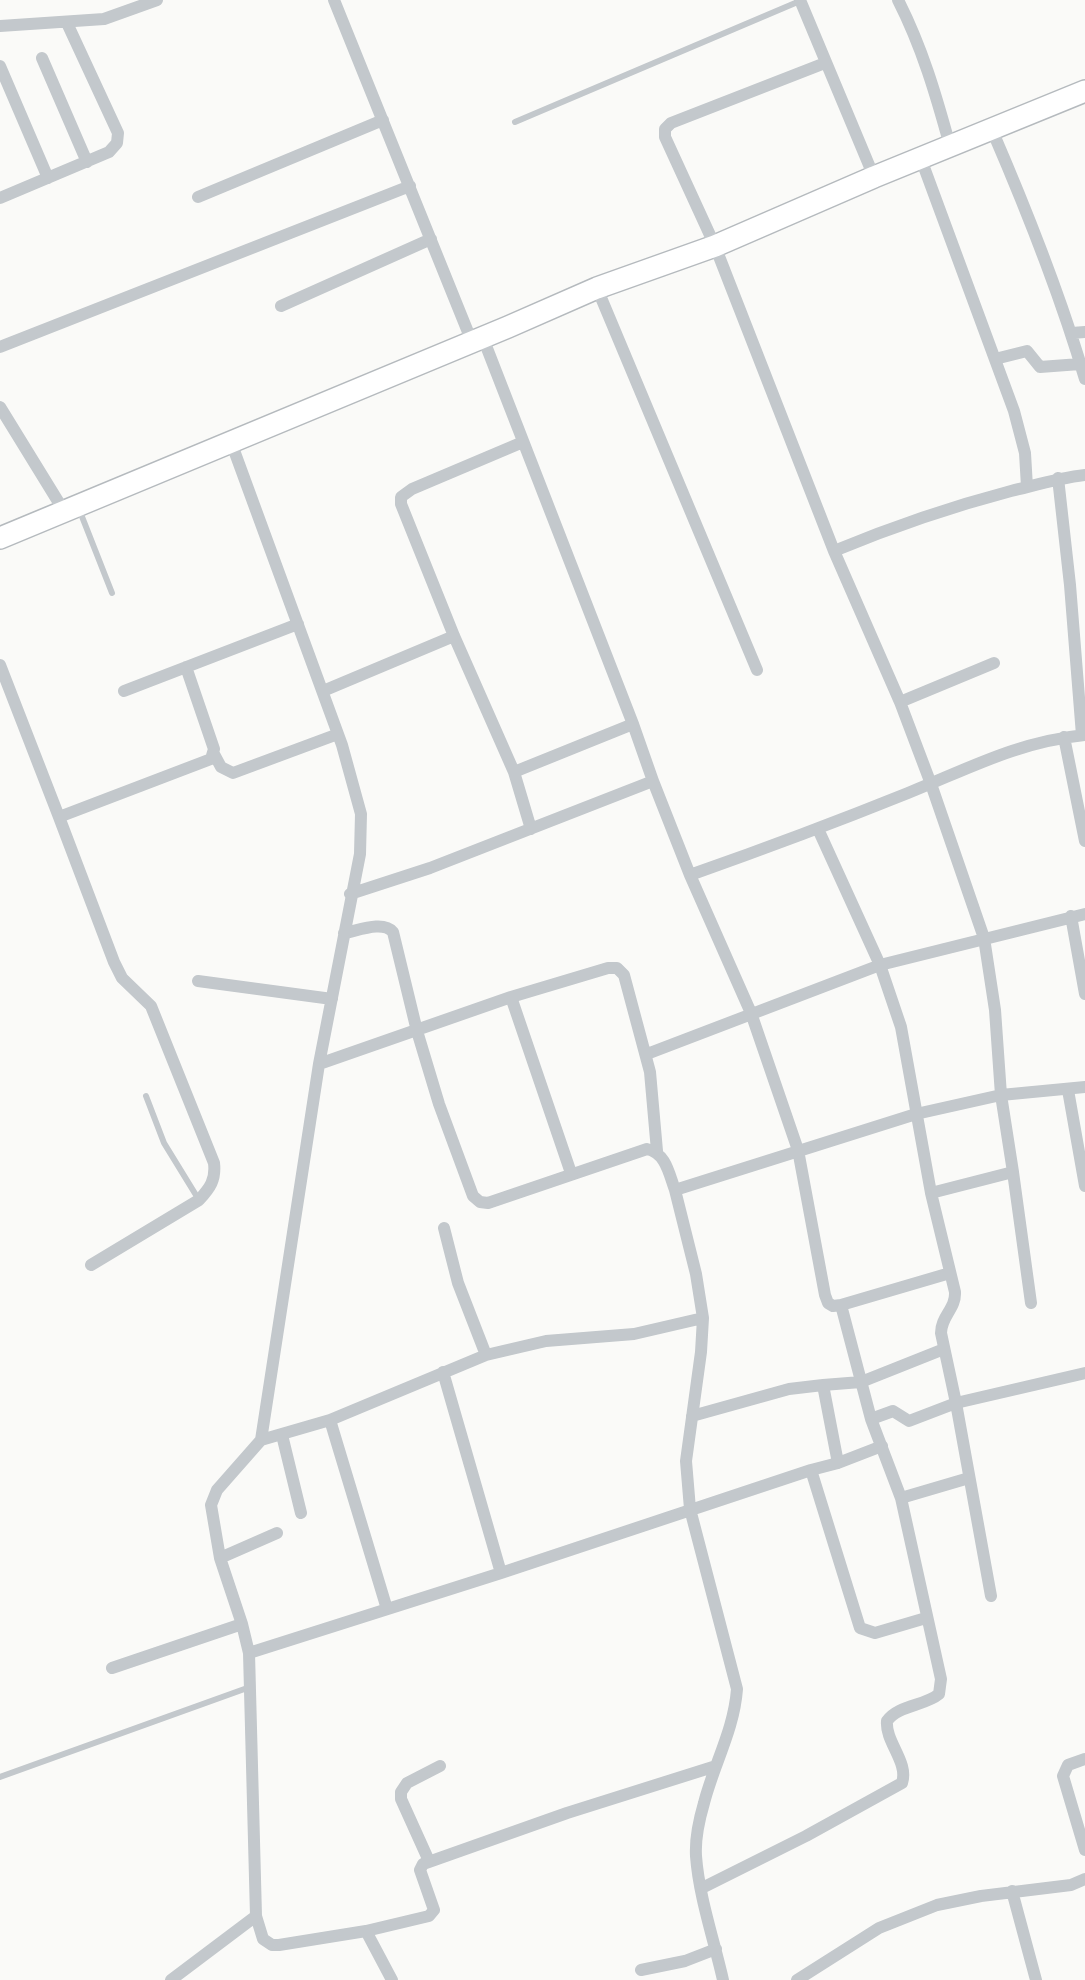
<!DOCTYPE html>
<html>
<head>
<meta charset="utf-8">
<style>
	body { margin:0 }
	canvas { display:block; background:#fafaf8 }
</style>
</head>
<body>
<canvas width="1085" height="1980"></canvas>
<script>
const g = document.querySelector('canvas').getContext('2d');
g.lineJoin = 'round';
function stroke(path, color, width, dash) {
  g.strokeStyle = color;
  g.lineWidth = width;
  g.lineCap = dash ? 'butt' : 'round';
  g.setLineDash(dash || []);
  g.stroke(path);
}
const lane = new Path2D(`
	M515 122 800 1
	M79 509 112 593
	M146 1096 164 1143 199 1200
	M0 1777 250 1687`);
const street = new Path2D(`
	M334 0 472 342
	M800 0 874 177
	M898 0C922 47 936 95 950 146
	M0 26 104 19 157 0
	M42 58 87 162
	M825 63 671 123 665 129V137L715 246 834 551 900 702 931 784 984 938 995 1010 1001 1095 1013 1172
	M0 66 48 178
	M992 130C1027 211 1060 294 1085 379
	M921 159 1014 411 1025 453 1027 487
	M198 197 383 120
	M0 198 109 152 117 143 118 133 67 23
	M597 288 757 670
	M281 306 431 239
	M1072 333 1085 332
	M483 338 633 724 653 781 690 875 751 1013 798 1150 825 1295 828 1303 833 1306 841 1305
	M0 347 410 186
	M995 359 1027 351 1040 367 1080 364
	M0 407 64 511
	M523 442 412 489 401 497V504L454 636 514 772 531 829
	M1058 478 1070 585 1082 735
	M834 551C892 527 950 507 1011 491 1036 485 1059 478 1085 475
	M0 665 59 817 211 759 214 749 186 667
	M124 691 298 624
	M323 691 454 636
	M900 702 994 663
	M1064 737 1085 841
	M214 754 221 767 233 773 338 734
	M514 772 633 724
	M59 817 114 962 122 978 151 1006 214 1163C216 1180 210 1188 199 1200L91 1265
	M818 829 880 965 901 1027 931 1193 955 1292C956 1309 941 1316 941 1333L956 1403 991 1596
	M690 875C764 849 836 822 908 793 970 768 1017 742 1085 735
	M350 894 430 868 653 781
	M1071 916 1085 994
	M344 933C357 931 383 920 393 932L417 1031 439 1104 473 1196 480 1202 488 1203 647 1149C666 1153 669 1174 675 1190
	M198 981 332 999
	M511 997 571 1173
	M647 1054 880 965 1085 914
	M319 1064 511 997 608 968H617L624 975 650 1072 657 1151
	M1068 1090 1085 1186
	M931 1193 1013 1172 1031 1303
	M444 1228 458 1283 486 1355
	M443 1372 501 1573
	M692 1416 789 1389 823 1385
	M871 1419 893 1411 909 1421 956 1403 1085 1373
	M330 1420 387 1609
	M282 1435 301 1513
	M261 1440 330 1420 486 1355 546 1341 634 1334 703 1318
	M838 1463 823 1385 861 1382 944 1349
	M811 1470 860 1628 875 1633 926 1618
	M901 1498 969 1478
	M220 1558 277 1533
	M249 1653 501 1573 811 1470 838 1463 882 1446
	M112 1668 242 1624
	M1085 1759 1068 1765 1063 1776 1085 1850
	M429 1861 401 1799V1792L407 1783 440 1766
	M702 1888 806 1836 902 1783C909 1762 885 1742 887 1721 898 1705 925 1706 939 1694L941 1679 901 1498 871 1419 841 1305 950 1273
	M1012 1891 1036 1980
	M256 1916 263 1939 272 1945H279L366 1931 429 1916 434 1910 420 1870 423 1864 567 1813 716 1766
	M366 1931 392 1980
	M641 1970 685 1961 716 1949
	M171 1980 256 1916 249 1653 242 1624 220 1558 211 1505 217 1490 261 1440 319 1064 360 854 361 814 342 745 231 442
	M723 1980C714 1940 699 1897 696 1856 695 1839 699 1820 704 1803 714 1764 734 1730 737 1689L690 1509 686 1461 701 1352 703 1318 696 1274 675 1190 916 1114 1001 1095 1085 1087
	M797 1980 879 1928 937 1905 981 1896 1071 1885 1085 1879`);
const primary = new Path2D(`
	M0 538 508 327 597 288 715 246 874 177 1085 91`);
stroke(primary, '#b5babe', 24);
stroke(lane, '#c3c8cc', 6);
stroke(street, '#c3c8cc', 12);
stroke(primary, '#fff', 21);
</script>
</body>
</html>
